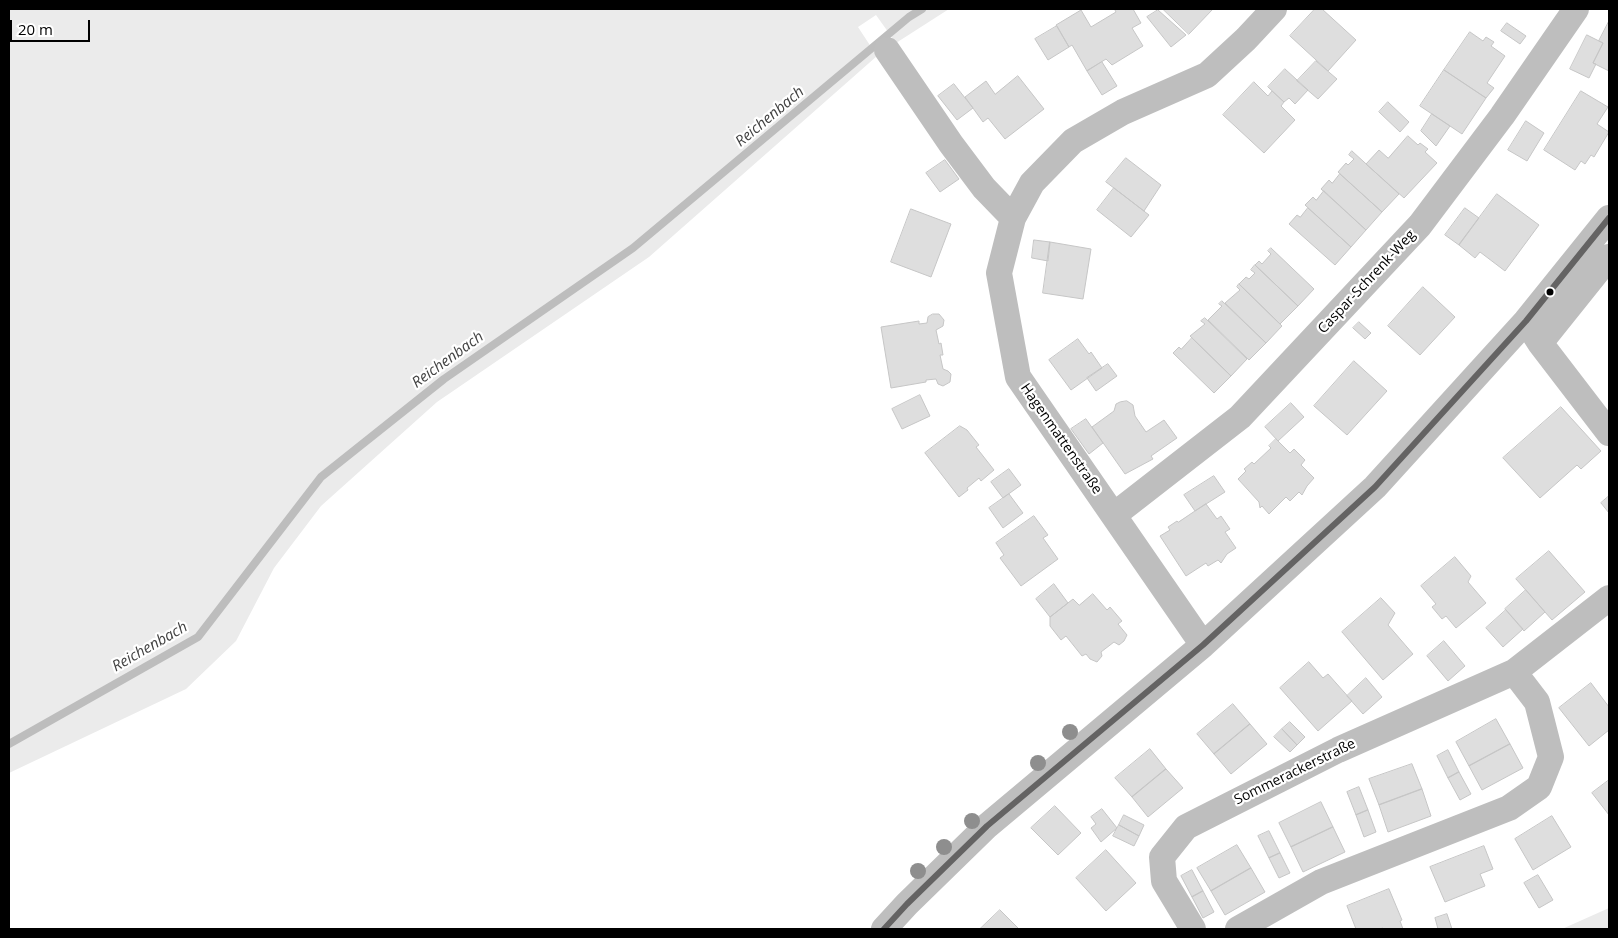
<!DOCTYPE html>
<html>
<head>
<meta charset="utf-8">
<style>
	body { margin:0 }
	#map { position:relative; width:1618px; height:938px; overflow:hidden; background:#fff; font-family:"Open Sans",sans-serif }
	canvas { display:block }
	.frame { position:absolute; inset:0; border:10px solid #000; pointer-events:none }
	.scale { position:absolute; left:10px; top:20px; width:80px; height:22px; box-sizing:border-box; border:2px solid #000; border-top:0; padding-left:6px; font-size:15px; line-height:18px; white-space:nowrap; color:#000; -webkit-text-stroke:4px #fff; paint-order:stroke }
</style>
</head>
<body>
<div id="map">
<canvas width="1618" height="938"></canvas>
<div class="frame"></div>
<div class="scale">20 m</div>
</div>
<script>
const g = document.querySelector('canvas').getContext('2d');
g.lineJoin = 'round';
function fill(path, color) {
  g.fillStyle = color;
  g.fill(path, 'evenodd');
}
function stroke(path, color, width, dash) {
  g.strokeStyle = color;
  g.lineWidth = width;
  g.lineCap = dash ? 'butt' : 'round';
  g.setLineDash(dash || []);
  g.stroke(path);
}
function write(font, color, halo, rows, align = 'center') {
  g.font = font + ' "Open Sans",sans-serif';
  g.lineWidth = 4.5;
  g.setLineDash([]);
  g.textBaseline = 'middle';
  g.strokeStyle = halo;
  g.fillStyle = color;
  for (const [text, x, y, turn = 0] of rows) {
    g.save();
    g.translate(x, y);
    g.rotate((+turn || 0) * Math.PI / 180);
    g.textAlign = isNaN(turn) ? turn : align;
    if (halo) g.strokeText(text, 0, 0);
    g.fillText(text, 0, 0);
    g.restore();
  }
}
const green = new Path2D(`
	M9 9H949L896 43 876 15 858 27 877 56 649 257 437 402 321 506 274 568 236 641 186 689 9 773Z
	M1609 908V929H1562Z`);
const stream = new Path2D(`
	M9 744 198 637 321 477 444 379 633 248 909 17 922 9`);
const building = new Path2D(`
	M1117 9H1133L1141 23 1132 28 1143 46 1112 65 1106 59 1087 71 1072 45 1069 47 1056 25 1081 10 1091 27 1116 12 1115 10Z
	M1163 9H1213L1189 34Z
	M1315 9H1322L1356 40 1328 71 1290 36Z
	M1158 10 1186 35 1171 47 1147 17Z
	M1609 21V71L1593 63 1603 43 1599 41Z
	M1507 23 1526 36 1520 44 1501 31Z
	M1057 26 1069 47 1048 60 1035 39Z
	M1470 32 1483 41 1486 37 1494 42 1491 46 1505 56 1487 83 1494 88 1486 98 1444 70Z
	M1587 35 1603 43 1593 63 1596 64 1589 78 1570 69Z
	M1316 61 1337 79 1318 99 1297 81Z
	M1102 62 1117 86 1102 95 1087 71Z
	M1285 69 1308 90 1295 104 1289 98 1284 102 1268 87Z
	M1444 70 1486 98 1462 134 1420 106Z
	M1018 76 1044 109 1005 139 988 118 983 122 965 97 986 81 995 94Z
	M1254 82 1268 96 1272 91 1284 102 1281 106 1295 120 1264 153 1223 115Z
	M954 84 973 108 957 120 938 96Z
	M1581 91 1608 107 1597 124 1609 132 1594 157 1591 155 1585 164 1581 161 1575 170 1544 150Z
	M1388 102 1409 122 1400 132 1379 112Z
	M1432 114 1450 126 1436 146 1421 131Z
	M1526 121 1544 133 1527 161 1508 150Z
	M1408 136 1418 145 1420 143 1428 149 1425 152 1437 163 1404 198 1366 164 1379 150 1388 158Z
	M1352 151 1399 194 1382 212 1338 172 1346 163 1348 165 1354 159 1349 155Z
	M1126 158 1161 185 1144 211 1106 182Z
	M945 160 959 179 940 192 926 173Z
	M1340 174 1382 212 1366 230 1321 189 1329 180 1332 183Z
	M1114 188 1149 215 1131 237 1097 210Z
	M1324 191 1366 230 1351 247 1305 205 1313 197 1316 200Z
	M1497 194 1539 225 1505 271 1480 252 1475 258 1459 245Z
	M1308 208 1351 247 1335 265 1289 224 1297 215 1300 217Z
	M1465 208 1479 218 1459 245 1445 235Z
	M911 209 951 224 931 277 891 262Z
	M1034 240 1050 242 1048 261 1032 258Z
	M1050 242 1091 249 1083 299 1043 293Z
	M1271 248 1314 289 1298 306 1255 265 1259 261 1262 264 1271 254 1268 251Z
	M1255 265 1298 306 1280 324 1239 284 1246 277 1249 279 1255 273 1251 270Z
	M1239 284 1282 326 1266 343 1225 303 1240 290 1237 287Z
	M1423 287 1455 317 1420 355 1388 326Z
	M1222 301 1266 343 1249 360 1208 320 1222 306 1219 304Z
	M933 314H939L944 320 943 326 936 330 939 344 941 343 943 355H940L943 369 948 371 951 374 950 382 943 386 938 384 936 379 926 380V382L891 388 881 327 919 321V324L927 323 928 317Z
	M1205 318 1247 359 1231 376 1190 336 1205 324 1201 321Z
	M1359 322 1371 333 1365 339 1353 328Z
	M1192 338 1231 376 1214 393 1173 353 1179 347 1181 349Z
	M1078 339 1089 354 1091 352 1102 368 1071 390 1049 360Z
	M1354 361 1387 391 1347 435 1314 406Z
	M1108 364 1117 376 1096 391 1087 378Z
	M920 395 930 416 902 429 892 409Z
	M1127 401 1133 405 1135 416 1146 432 1164 420 1177 438 1151 456 1153 459 1125 474 1092 427 1114 411 1116 404 1120 402Z
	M1291 403 1304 417 1278 441 1265 427Z
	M1561 407 1601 451 1581 469 1577 465 1540 498 1503 458Z
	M1086 419 1103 443 1089 454 1071 429Z
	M960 426 967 430 979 445 976 447 994 470 981 481 979 478 967 488 968 490 959 497 925 453Z
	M1276 439 1290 453 1294 449 1305 460 1301 465 1314 478 1307 486 1302 495 1299 492 1290 501 1286 497 1269 514 1262 506 1260 508 1259 502 1238 479 1246 471 1244 469 1252 462 1254 464 1271 448 1269 446Z
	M1009 469 1021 485 1003 498 991 482Z
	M1214 476 1225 492 1195 511 1184 495Z
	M1009 494 1023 513 1003 528 989 508Z
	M1609 496V513L1601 503Z
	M1206 504 1217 519 1221 516 1230 529 1225 532 1236 548 1227 554 1221 563 1218 560 1208 566 1206 563 1186 576 1160 536 1170 530 1168 527 1177 521 1178 522Z
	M1034 516 1048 535 1043 538 1058 559 1021 586 1000 558 1004 555 996 543Z
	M1549 551 1585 592 1552 620 1516 579Z
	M1455 557 1471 576 1468 582 1486 603 1456 628 1446 616 1442 619 1432 607 1436 604 1421 586Z
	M1054 584 1068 603 1050 617 1036 599Z
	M1526 590 1545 612 1524 631 1505 609Z
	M1093 594 1107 610 1110 607 1122 621 1118 624 1127 635 1124 641 1119 645 1114 642 1101 652 1102 656 1097 662 1090 659 1086 654 1082 656 1066 636 1061 640 1050 626V617L1073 599 1079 605Z
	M1381 598 1395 613 1388 625 1413 654 1383 680 1342 632Z
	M1506 610 1523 629 1503 647 1486 628Z
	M1444 641 1465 666 1448 681 1427 656Z
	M1309 662 1323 678 1328 674 1352 701 1318 731 1280 688Z
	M1366 678 1382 697 1363 714 1347 696Z
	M1591 683 1609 707V730L1589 746 1559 708Z
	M1233 704 1250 724 1214 754 1197 734Z
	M1496 719 1510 744 1469 766 1456 742Z
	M1290 722 1305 737 1297 745 1282 729Z
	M1250 724 1267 744 1231 774 1214 754Z
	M1282 729 1297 745 1290 752 1274 737Z
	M1510 744 1523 768 1482 790 1469 766Z
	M1150 749 1166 769 1132 797 1115 778Z
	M1448 750 1459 772 1448 778 1437 756Z
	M1412 764 1422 789 1379 805 1369 779Z
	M1166 769 1183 788 1148 817 1132 797Z
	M1459 772 1471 794 1460 800 1448 778Z
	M1609 780V815L1592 793Z
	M1359 787 1368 810 1356 815 1347 792Z
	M1422 789 1431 816 1388 832 1379 805Z
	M1321 802 1333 827 1291 847 1279 823Z
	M1055 806 1081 833 1058 855 1031 828Z
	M1102 809 1117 828 1101 842 1091 828 1096 824 1091 817Z
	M1368 810 1376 832 1364 837 1356 815Z
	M1124 815 1144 825 1139 836 1119 825Z
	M1552 816 1571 847 1533 870 1515 839Z
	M1119 825 1139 836 1134 846 1113 836Z
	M1333 827 1345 852 1303 872 1291 847Z
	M1269 831 1280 853 1269 858 1258 836Z
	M1237 845 1251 868 1211 891 1197 868Z
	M1484 846 1493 869 1480 874 1485 886 1445 902 1430 867Z
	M1106 850 1136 883 1106 911 1076 878Z
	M1280 853 1290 873 1279 878 1269 858Z
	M1251 868 1265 892 1225 915 1211 891Z
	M1192 870 1203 891 1192 897 1181 876Z
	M1538 875 1553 900 1539 908 1524 883Z
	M1389 889 1402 920 1400 921 1403 929H1384L1383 928 1379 929H1356L1347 906Z
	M1203 891 1214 912 1203 918 1192 897Z
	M1000 910 1019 929H980Z
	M1447 914 1452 929H1438L1435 918Z`);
const minor = new Path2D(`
	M887 50 951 144 984 188 1013 218
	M1526 321 1540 343 1609 433
	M1540 343 1609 257
	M1114 515 1240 417 1420 225 1502 116 1576 9
	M1203 645 1018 377 999 273 1013 218 1032 183 1073 141 1123 112 1207 75 1246 39 1274 9
	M884 929 907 904 987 826 1203 645 1375 487 1526 321 1609 218
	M1193 929 1164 881 1162 857 1186 827 1338 750 1514 672 1609 598
	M1238 929 1321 882 1509 808 1539 787 1551 757 1537 702 1514 672`);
const bus1 = new Path2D(`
	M884 929 907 904 987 826 1203 645 1375 487 1526 321 1609 218`);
const trees = [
	[1070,732],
	[1038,763],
	[972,821],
	[944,847],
	[918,871]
];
const markers = [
	[1550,292,4.5,"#000"]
];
const streetNames = [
	["Caspar-Schrenk-Weg",1367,282,-47],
	["Hagenmattenstraße",1061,439,55],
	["Sommerackerstraße",1295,772,-26]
];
const waterNames = [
	["Reichenbach",770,117,-40],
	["Reichenbach",448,360,-36],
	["Reichenbach",150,647,-30]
];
fill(green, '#ebebeb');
stroke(stream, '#bdbdbd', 8);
fill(building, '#dedede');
stroke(building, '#c6c6c6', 1);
stroke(minor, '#bebebe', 26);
stroke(bus1, '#646363', 6);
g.fillStyle = '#8e8e8e';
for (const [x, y] of trees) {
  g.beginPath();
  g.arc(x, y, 8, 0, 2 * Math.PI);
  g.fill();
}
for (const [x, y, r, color] of markers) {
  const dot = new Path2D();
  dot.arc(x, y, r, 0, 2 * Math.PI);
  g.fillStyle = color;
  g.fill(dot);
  stroke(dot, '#fff', 2);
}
write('14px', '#000', '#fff', streetNames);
write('italic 15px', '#424242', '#fff', waterNames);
</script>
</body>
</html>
